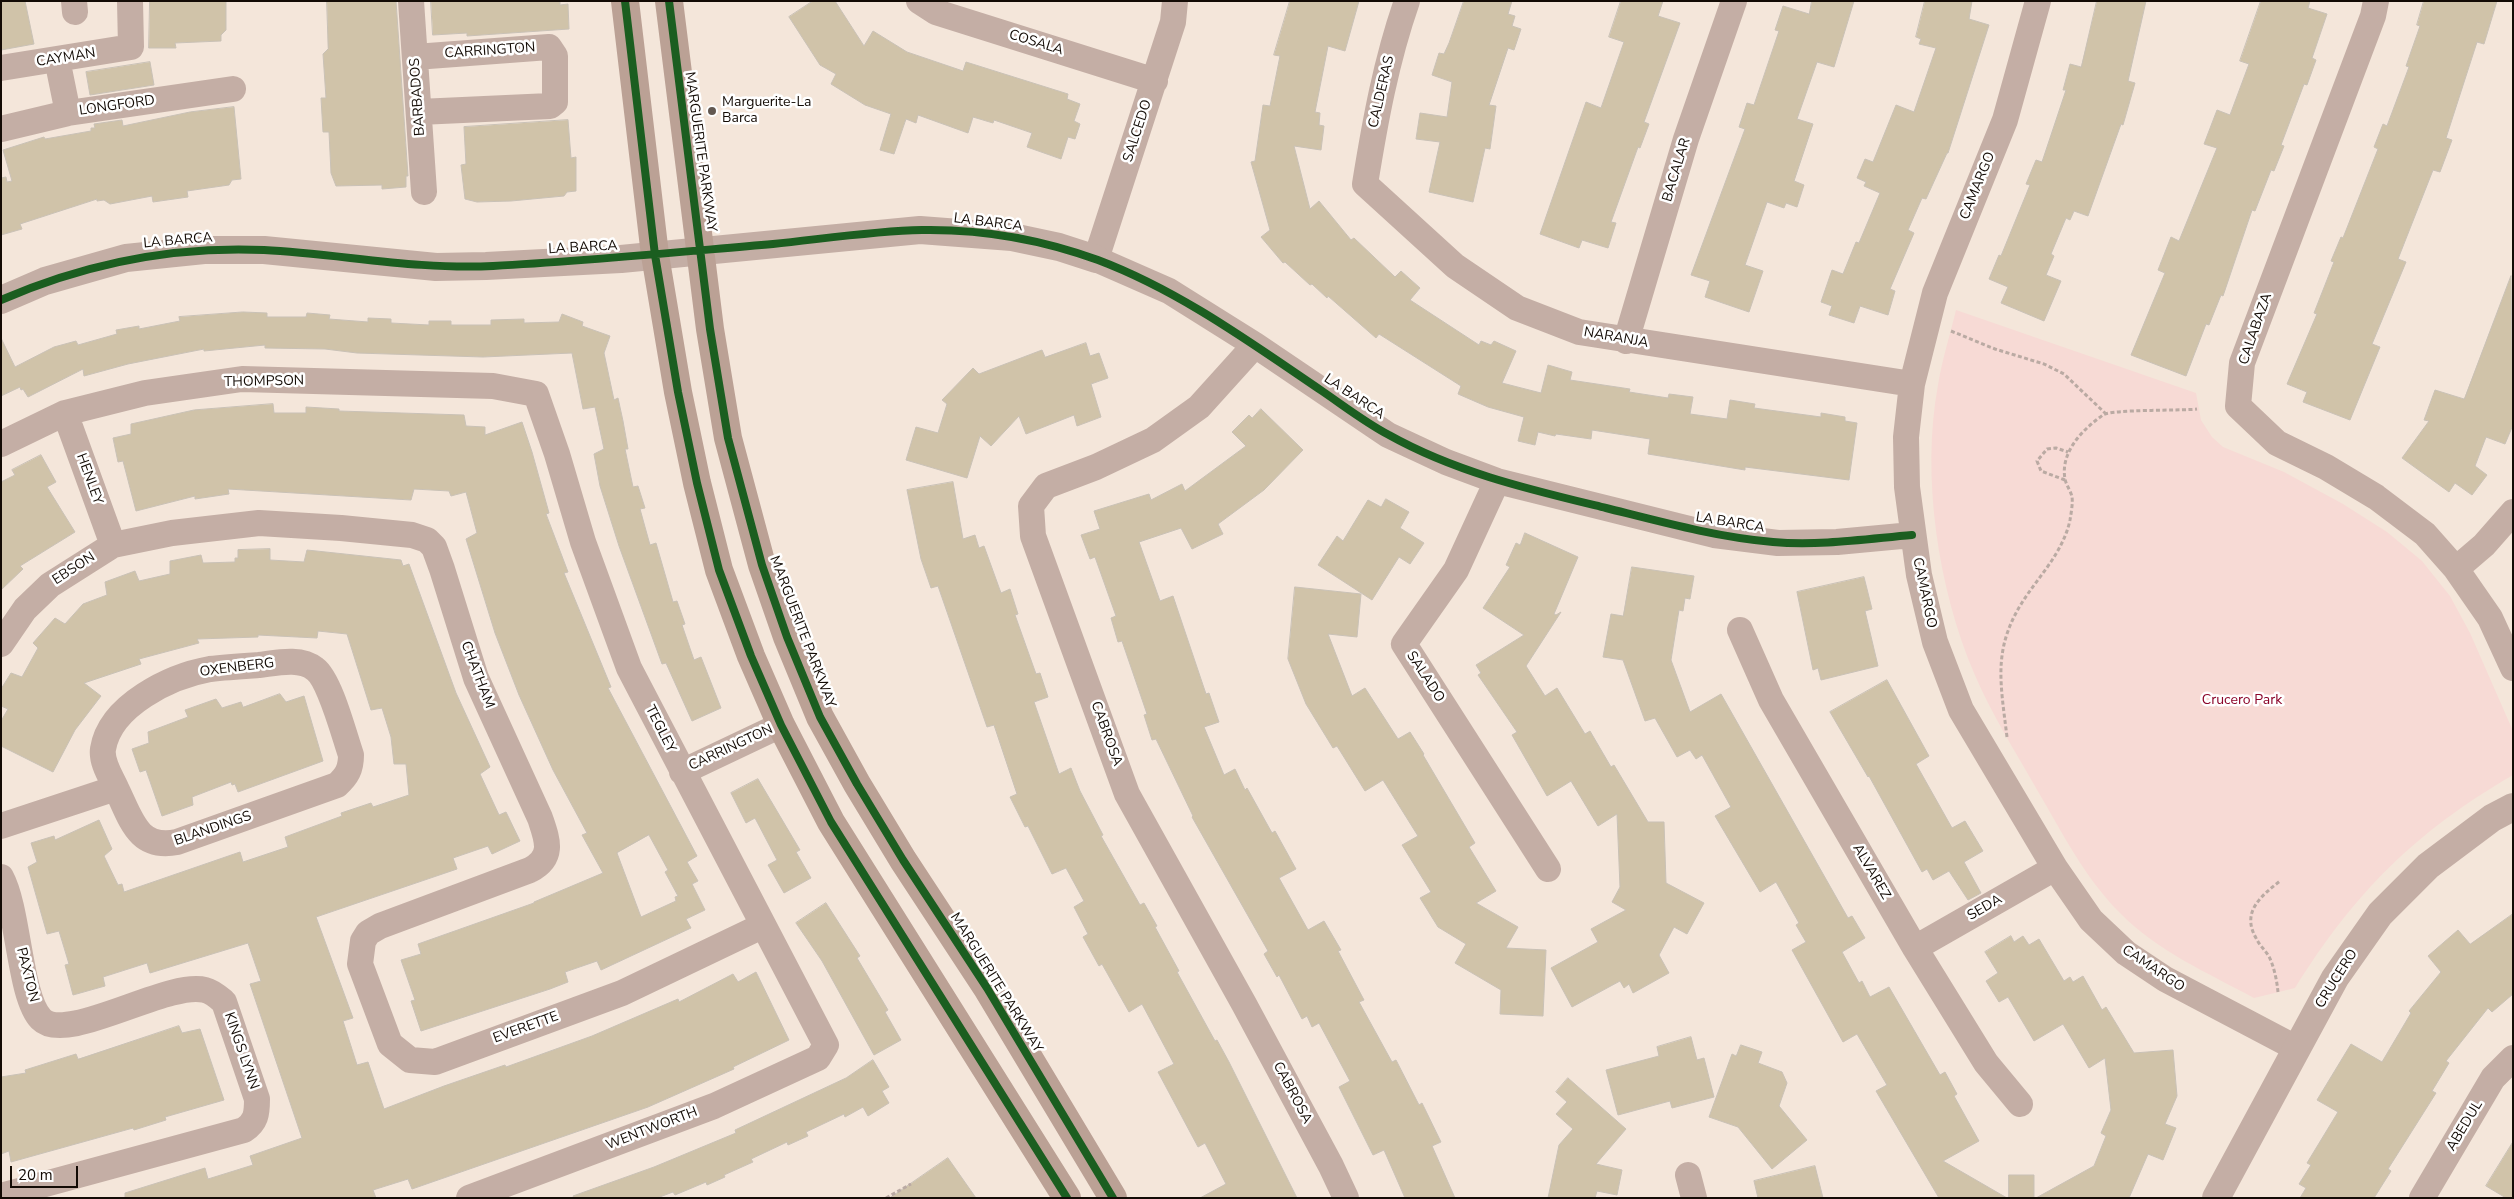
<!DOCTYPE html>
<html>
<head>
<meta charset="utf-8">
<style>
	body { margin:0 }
	#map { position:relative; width:2514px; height:1199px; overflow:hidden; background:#f4e6da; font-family:"Nunito Sans",sans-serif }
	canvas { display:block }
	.frame { position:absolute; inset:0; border:2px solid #130b05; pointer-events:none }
	.scale { position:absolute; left:10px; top:1166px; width:68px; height:22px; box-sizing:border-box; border:2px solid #130b05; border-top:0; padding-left:6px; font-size:15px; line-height:18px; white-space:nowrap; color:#130b05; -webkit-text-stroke:4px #fff; paint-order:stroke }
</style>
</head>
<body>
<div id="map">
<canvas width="2514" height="1199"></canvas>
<div class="frame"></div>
<div class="scale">20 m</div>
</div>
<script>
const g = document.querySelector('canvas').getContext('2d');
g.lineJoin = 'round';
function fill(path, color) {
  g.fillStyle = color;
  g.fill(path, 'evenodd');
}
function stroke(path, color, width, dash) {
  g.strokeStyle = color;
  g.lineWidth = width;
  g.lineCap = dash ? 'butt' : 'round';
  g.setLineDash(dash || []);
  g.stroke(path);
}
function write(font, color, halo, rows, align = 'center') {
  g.font = font + ' "Nunito Sans",sans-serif';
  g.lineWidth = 5;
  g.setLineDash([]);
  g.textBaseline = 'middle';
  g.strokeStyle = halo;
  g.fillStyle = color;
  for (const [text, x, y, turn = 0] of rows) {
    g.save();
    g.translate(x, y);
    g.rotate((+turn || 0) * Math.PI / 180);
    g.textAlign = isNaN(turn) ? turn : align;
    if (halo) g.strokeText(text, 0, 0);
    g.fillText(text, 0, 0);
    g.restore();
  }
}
const green = new Path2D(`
	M1956 310 2196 393 2201 420 2212 437 2223 447 2284 472 2343 504 2387 532 2422 561 2450 596 2470 633 2513 731V775C2415 832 2355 892 2295 988L2254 998C2208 973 2157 951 2120 913 2084 877 2062 832 2036 788 2015 751 1991 713 1974 673 1938 588 1921 476 1938 385 1942 360 1950 335 1956 310Z`);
const building = new Path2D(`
	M1 1H25L34 44 1 50Z
	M150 1H226V30L221 35V41L175 43 176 48H149Z
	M327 1H396L408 176H406V187L382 189V185L336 186 331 173 329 132H323L321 98H326L323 54 328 49Z
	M431 1H560V5L568 4 569 29 467 36V33L433 35Z
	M813 1H835L864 46 873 31 907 52 963 71 966 62 1068 94 1067 99 1080 104 1074 121 1080 124 1075 139 1068 137 1061 159 1027 147 1032 133 994 120 993 123 973 117 968 133 918 115 916 123 906 119 894 154 880 150 891 114 865 105 831 84 836 74 820 65 789 17Z
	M1290 1H1359L1345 51 1328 46 1315 112 1320 113 1319 125 1324 126 1321 150 1294 146 1310 209 1319 201 1351 240 1354 238 1395 277 1401 271 1420 288 1410 300 1479 345 1481 341 1491 345 1494 341 1516 351 1502 383 1541 393 1548 365 1572 372 1570 380 1630 389 1629 392 1668 398 1669 394 1693 397 1690 414 1727 419 1730 400 1755 404 1754 408 1821 417V413L1845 417V421L1857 423 1849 480 1745 467V470L1648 454 1650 439 1592 430 1591 439 1556 434 1555 436 1538 432 1535 445 1518 441 1524 417 1488 407 1458 394 1461 386 1379 334 1376 338 1328 296 1327 298 1312 284 1310 285 1285 262 1283 263 1261 237 1270 230 1251 162 1255 161 1263 105 1270 106 1280 56 1274 55Z
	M1464 1H1512L1508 14 1515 16 1512 26 1521 29 1514 50 1508 48 1489 105 1496 106 1490 149 1485 148 1473 202 1429 192 1440 142 1416 139 1420 113 1447 117 1452 82 1432 75 1439 53 1444 54 1449 43Z
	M1621 1H1663L1658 16 1680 23 1644 122 1649 124 1640 148 1638 147 1611 222 1616 223 1608 248 1582 240 1579 248 1540 234 1586 102 1601 108 1624 42 1609 37Z
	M1812 1H1854L1834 67 1817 62 1797 119 1813 124 1794 181 1804 185 1797 207 1786 203 1784 208 1767 202 1745 265 1763 271 1749 312 1705 297 1710 281 1691 275 1745 129 1739 127 1747 103 1754 105 1779 31 1775 30 1783 6 1809 14Z
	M1925 1H1972L1969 19 1989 25 1948 153H1947L1926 199 1922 198 1908 230 1914 233 1890 289 1895 291 1888 315 1860 306 1854 323 1829 315 1832 306 1821 302 1832 270 1843 274 1856 242 1859 243 1880 193 1864 186 1866 182 1857 178 1865 159 1873 162 1896 105 1914 112 1936 48 1919 44 1921 39 1916 37Z
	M2097 1H2146L2128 81 2135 83 2123 125 2121 124 2088 216 2074 211 2070 220 2066 218 2051 254 2054 256 2046 275 2061 281 2044 321 2001 303 2008 287 1989 279 1999 255 2001 256 2030 185 2026 184 2036 160 2042 162 2066 90H2063L2070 64 2081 67Z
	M2261 1H2310L2308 8 2327 14 2312 58 2316 60 2307 85 2304 84 2281 145 2284 146 2274 171 2271 170 2255 211 2252 210 2223 296 2221 295 2209 325 2206 324 2186 376 2131 355 2165 273 2158 270 2171 237 2179 241 2217 148 2204 144 2217 110 2230 115 2249 64 2240 61Z
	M2424 1H2497L2484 44 2477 42 2446 138 2452 140 2440 172 2433 170 2398 259 2406 262 2372 344 2380 347 2350 420 2303 402 2307 392 2287 384 2317 314 2314 313 2334 262 2331 261 2341 237 2343 238 2378 149 2374 147 2383 124 2387 126 2409 67 2406 66 2420 26 2417 25Z
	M150 62 154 85 90 95 86 72Z
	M234 107 241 179 232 180 229 185 187 191 188 197 153 202 152 196 110 204 104 200 97 201V199L20 224 22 229 1 235V178L6 177 7 182 12 181 3 150 44 137 45 139 91 131V128H95L94 124 122 120 123 126 190 112Z
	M568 120 571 158 576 157V191L567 192 564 196 511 201 477 202 465 199 461 165 466 164 464 127Z
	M2511 276 2513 425 2505 444 2486 437 2475 466 2487 475 2472 495 2455 483 2449 492 2402 458 2429 421 2424 420 2435 390 2464 399Z
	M243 312 267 313V317H306L307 313 330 315 329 319 368 322V318L391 319V323L429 325V321H451V325H491V320L524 319V323L559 322 562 314 583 322 582 326 610 336 604 353 614 400 618 398 623 421 628 449H625L633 487 638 486 645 508 640 509 650 545 656 543 673 602 677 601 685 624 682 625 694 660 701 657 721 708 692 721 666 663 662 664 619 546 600 486 594 454 604 449 595 407 583 409 572 353 483 357 357 353 325 349 265 348V345L204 351V349L128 364 84 376 83 369 28 397 23 389 21 390 20 387 1 396V338L15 367 54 347 76 341 78 345 117 334 116 330 139 326V329L180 321 179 317Z
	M1086 343 1090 356 1099 353 1108 378 1091 384 1101 417 1077 426 1074 415 1026 434 1019 416 991 446 980 436 967 478 906 460 916 427 938 433 947 404 942 400 973 368 979 374 1042 350 1045 357Z
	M273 404 274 413H306V407L339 409V411L464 415 466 426 485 427V435L522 422 532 452 549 513 546 514 568 572 564 573 611 687 608 688 697 856 687 862 698 881 692 884 705 910 686 919 691 928 601 970 597 961 565 972 568 982 550 989 421 1031 411 1001 415 1000 401 960 421 954 418 944 534 903V902L603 873 582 835 587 833 553 770 519 695 495 633 466 539 477 533 466 492 451 496 449 491 414 489 411 500 228 489 229 494 195 499V496L136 511 123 461 118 462 113 438 131 434V424L194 410ZM649 835 668 870 665 872 678 896 675 897 676 901 641 917 617 853Z
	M1261 409 1303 450 1264 490 1218 524 1223 534 1192 549 1181 528 1139 542 1160 601 1173 596 1206 694 1209 693 1219 722 1204 727 1224 775 1235 769 1245 790 1247 788 1272 833 1275 831 1296 869 1279 878 1308 930 1324 921 1341 950 1338 951 1364 1000 1359 1002 1392 1062 1396 1060 1419 1105 1422 1103 1441 1142 1432 1146 1455 1198H1405L1384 1150 1373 1155 1339 1087 1350 1081 1319 1023 1312 1027 1307 1016 1302 1019 1279 975 1277 977 1264 954 1268 951 1192 817 1193 816 1156 739 1152 740 1144 715 1147 714 1122 641 1118 642 1111 618 1116 616 1095 557 1090 559 1081 535 1100 529 1094 511 1149 494 1151 500 1182 484 1185 491 1246 446 1232 432 1249 415 1252 418Z
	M41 455 56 482 47 487 75 532 20 566 23 569 1 590V482L15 475 12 470Z
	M953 482 963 539 975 535 979 548 984 546 1001 593 1010 589 1018 614 1015 615 1036 674 1040 673 1048 697 1034 702 1059 774 1071 768 1080 791 1103 835 1101 836 1140 905 1144 903 1157 926 1155 927 1179 971 1177 972 1215 1041 1217 1040 1229 1062 1297 1198H1200L1226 1184 1205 1143 1198 1147 1158 1072 1174 1064 1142 1004 1129 1012 1102 964 1099 966 1083 937 1088 934 1074 907 1084 901 1066 868 1052 874 1028 826 1025 827 1010 797 1017 794 994 725 987 727 938 586 931 588 921 559 907 490Z
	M1386 499 1409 512 1400 528 1424 543 1410 564 1399 557 1372 600 1318 565 1337 536 1343 541 1368 500 1381 507Z
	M1525 533 1578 557 1554 614 1556 615 1561 612 1526 666 1545 696 1557 688 1585 734 1590 731 1611 767 1614 765 1648 822H1664L1666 883 1704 903 1687 934 1674 927 1659 955 1669 973 1633 993 1629 984 1624 988 1620 981 1572 1007 1551 968 1598 942 1591 929 1626 910 1612 902 1620 887 1617 814 1598 826 1571 781 1547 796 1512 735 1517 732 1478 675 1481 673 1476 665 1524 635 1483 608 1510 567 1506 565 1516 543 1520 545Z
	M270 549V560L304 562 307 550 401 560 403 566 409 564 456 693 490 767 480 774 499 815 506 812 520 841 492 854 488 846 453 858 457 869 316 917 353 1018 343 1021 357 1065 368 1062 384 1109 444 1086 505 1065 506 1067 592 1036 678 999 679 1002 733 974 738 982 756 972 789 1040 733 1067 734 1069 648 1107 412 1189 408 1179 373 1190 376 1198H125V1193L205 1168 208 1179 253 1165 250 1156 302 1138 250 984 261 981 248 943 150 973 147 963 103 977 105 986 73 995 65 965 69 964 59 931 47 934 28 867 37 862 31 843 54 836 55 840 99 820 112 849 104 856 118 885 122 884 124 892 240 852 243 862 288 847 285 837 342 816 341 813 371 803 373 807 409 795 406 764H394L391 737 382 708 371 710 347 634 318 631 317 638 258 635V637L197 639 199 643 139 659 141 664 84 683 101 696 75 730 53 772 1 746V721L8 709 1 706V689L11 673 22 677 38 648 33 643 55 618 65 624 83 604 107 595 105 582 135 571 139 581 170 574V561L201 555 203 563 235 562V558H238V550Z
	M1632 567 1694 576 1690 599 1685 598 1683 611 1679 610 1671 660 1690 712 1721 694 1848 918 1852 916 1865 938 1842 952 1859 983 1862 981 1870 997 1889 987 1940 1075 1945 1072 1957 1094 1954 1096 1979 1141 1943 1161 2007 1198H1939L1876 1091 1887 1085 1857 1034 1843 1042 1792 950 1806 942 1796 925 1799 923 1776 882 1760 892 1715 816 1731 807 1702 755 1696 759 1690 750 1677 757 1655 718 1645 721 1623 660 1603 657 1611 614 1623 616Z
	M1864 577 1872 609 1865 611 1878 666 1821 680 1818 668 1813 670 1797 592Z
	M1295 587 1361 594 1357 637 1328 634 1352 696 1365 688 1398 739 1410 732 1424 754 1423 755 1475 843 1469 847 1496 891 1476 903 1518 927 1506 948 1546 950 1543 1016 1500 1014 1501 990 1455 963 1466 944 1438 927 1420 898 1431 892 1402 845 1418 836 1383 780 1365 791 1337 746 1333 748 1306 704 1288 659Z
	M1887 680 1929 756 1916 764 1952 828 1965 821 1983 851 1964 862 1981 893 1968 900 1949 871 1933 880 1927 869 1922 872 1869 776 1868 777 1830 712Z
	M280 694 286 702 304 696 323 761 238 792 235 784 232 785 231 782 192 797 193 805 162 816 146 770 140 772 132 749 149 743 148 732 188 717 185 710 216 699 222 708 241 702 243 707Z
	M758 779 800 850 796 852 811 878 784 893 768 865 777 860 755 818 746 823 731 793Z
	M826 903 860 956 857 958 888 1010 885 1012 901 1040 874 1055 822 961 796 923Z
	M2513 914V994L2492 1012 2488 1008 2446 1061 2449 1063 2432 1091 2436 1093 2388 1169 2391 1171 2374 1198H2300L2306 1188 2299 1184 2311 1165 2307 1163 2338 1112 2317 1100 2351 1044 2382 1062 2411 1013 2409 1011 2441 972 2428 956 2458 930 2470 944Z
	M2011 936 2014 942 2023 936 2029 945 2039 939 2064 981 2070 977 2073 982 2083 976 2102 1010 2106 1007 2134 1053 2173 1050 2177 1096 2165 1124 2176 1128 2163 1160 2148 1154 2129 1198H2036L2094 1166 2106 1136 2101 1133 2111 1110 2105 1058 2089 1068 2063 1024 2034 1041 2008 997 1999 1002 1986 981 1998 973 1985 952Z
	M179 1026 182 1033 200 1029 224 1100 165 1117 166 1120 134 1130 133 1128 11 1162 9 1151 1 1154V1077L26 1073 25 1070 76 1054 78 1059Z
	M1691 1037 1697 1060 1704 1058 1714 1097 1672 1108 1670 1101 1618 1115 1606 1070 1659 1056 1657 1047Z
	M1741 1045 1762 1052 1758 1063 1782 1072 1787 1083 1779 1106 1807 1140 1772 1169 1738 1127 1709 1117 1732 1054 1736 1056Z
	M873 1060 889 1087 882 1091 889 1103 868 1116 863 1107 845 1117 844 1114 806 1132 808 1136 788 1145 787 1142 751 1159 753 1162 724 1175 725 1177 707 1185 706 1182 675 1195 673 1192 657 1198H574L573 1196 654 1167 736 1133 735 1130 846 1078Z
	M1568 1078 1626 1129 1596 1164 1622 1170 1617 1195 1597 1191 1595 1198H1548L1559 1145 1573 1129 1556 1114 1567 1102 1556 1092Z
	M2513 1142V1198H2506L2486 1186Z
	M948 1158 976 1198H890Z
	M1815 1166 1823 1198H1758L1754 1181Z
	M2009 1175H2034V1198H2009Z`);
const path = new Path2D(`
	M1951 331 1995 349 2044 364 2064 374 2105 413
	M2065 480 2041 471 2037 461 2047 449 2056 448 2068 452
	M2007 737C2000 679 1992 646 2027 595 2043 572 2064 549 2070 520 2071 514 2073 503 2072 497 2071 491 2066 485 2065 479 2060 452 2083 429 2103 415 2112 409 2180 411 2197 409
	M2278 992C2277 982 2275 971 2271 961 2268 952 2260 947 2256 938 2241 912 2261 896 2280 881
	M886 1198 911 1184`);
const minor = new Path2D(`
	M74 1 75 12
	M411 1 424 192
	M919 1 936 12 1155 81
	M1175 1 1173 22 1096 259 1169 291 1255 345 1388 435 1446 462 1497 481 1714 535 1778 543 1837 542 1912 535
	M1407 1C1386 61 1375 122 1365 184L1455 266 1517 308 1579 332 1912 384
	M2038 1 2005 120 1935 293 1912 384 1906 437 1907 487 1919 575 1935 642 1961 710 2055 868 2091 920 2126 953 2165 979 2296 1048
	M2376 1 2373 16 2242 363 2238 406 2277 443 2326 467 2376 497 2425 534 2456 569 2490 618 2513 668
	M415 57 549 47 555 56V102L550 106 419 112
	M57 59 68 113
	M1 68 131 47 130 1
	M1 129 68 113 233 89
	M1626 341 1686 139 1734 1
	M1255 345 1199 407 1153 440 1096 467 1046 486 1031 506 1033 536 1127 794 1244 1004 1331 1166 1346 1198
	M65 413 113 545
	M1 444 65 413 145 393 242 379 493 386 536 394 557 454 583 542 629 668 826 1045 818 1058 714 1106 469 1198
	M1497 481 1456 570 1404 644 1548 869
	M2456 569 2484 545 2513 512
	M1740 630 1771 700 1915 948 1986 1063 2020 1104
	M1 644 25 609 50 585 113 545 172 533 259 523 341 528 412 535 427 540 434 547 442 569 476 678 540 818C547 839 555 857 530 870L380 926 368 933 363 941 360 964 390 1044 410 1060 435 1062 622 993 762 926
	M682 772 781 725
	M1 826 116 788C131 818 137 850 177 842L337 785C347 776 351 769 351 755 344 735 330 680 315 669 300 657 276 663 259 665 243 666 226 667 210 669 171 676 110 705 103 749 101 762 111 777 116 788
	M1 877C19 910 19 996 41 1019 66 1045 168 980 205 990 213 992 218 997 224 1002L257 1099C257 1114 256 1122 244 1130L1 1196
	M1915 948 2055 868
	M1688 1175 1694 1198
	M2422 1198 2493 1078 2513 1058`);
const tertiary = new Path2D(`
	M1 300 45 281 126 258 204 250H264L436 267 486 266 621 259 920 230 1012 237 1059 247 1096 259
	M2216 1198 2335 978 2380 914 2428 866 2492 818 2513 807`);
const primary = new Path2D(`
	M625 1 655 255 678 392 697 483 719 570 751 656 781 725 831 822 1067 1198
	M669 1 710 329 728 438 762 565 787 637 820 717 857 784 903 860 987 988 1113 1198`);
const cycleway = new Path2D(`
	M625 1 655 255 678 392 697 483 719 570 751 656 781 725 831 822 1067 1198
	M669 1 710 329 728 438 762 565 787 637 820 717 857 784 903 860 987 988 1113 1198
	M1 300C86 263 172 246 264 250 341 254 416 270 493 266 587 261 679 252 773 244 822 239 872 231 922 230 981 229 1043 240 1098 260 1180 291 1251 343 1322 391 1344 406 1366 423 1389 435 1457 473 1532 490 1606 508 1662 522 1716 537 1773 542 1819 546 1866 539 1912 535`);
const markers = [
	[712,111,5,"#625850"]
];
const streetNames = [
	["COSALA",1036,43,17],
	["CARRINGTON",490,51,-4],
	["CAYMAN",66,58,-9],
	["CALDERAS",1382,92,-77],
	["BARBADOS",418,97,-94],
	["LONGFORD",117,106,-8],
	["SALCEDO",1138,131,-72],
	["MARGUERITE PARKWAY",700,152,82],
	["BACALAR",1677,170,-73],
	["CAMARGO",1978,186,-68],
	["LA BARCA",988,223,7],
	["LA BARCA",178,241,-5],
	["LA BARCA",583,248,-3],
	["CALABAZA",2256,329,-71],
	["NARANJA",1616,338,10],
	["THOMPSON",264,382,-1],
	["LA BARCA",1354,397,34],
	["HENLEY",89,479,70],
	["LA BARCA",1730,523,9],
	["EBSON",74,569,-33],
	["CAMARGO",1924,593,78],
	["MARGUERITE PARKWAY",802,632,69],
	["OXENBERG",237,668,-7],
	["CHATHAM",477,675,69],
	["SALADO",1425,677,57],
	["TEGLEY",660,729,63],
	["CABROSA",1106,734,70],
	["CARRINGTON",731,748,-25],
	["BLANDINGS",213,829,-19],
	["ALVAREZ",1871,872,60],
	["SEDA",1985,908,-30],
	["CAMARGO",2153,969,34],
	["PAXTON",27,975,76],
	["CRUCERO",2337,979,-58],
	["MARGUERITE PARKWAY",996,983,58],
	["EVERETTE",526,1028,-20],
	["KINGS LYNN",241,1051,71],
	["CABROSA",1292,1093,62],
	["ABEDUL",2465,1126,-59],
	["WENTWORTH",652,1129,-21]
];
const poiNames = [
	["Marguerite-La",722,103],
	["Barca",722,119]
];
const parkNames = [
	["Crucero Park",2242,701]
];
fill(green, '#f7dad5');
fill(building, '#d0c3a9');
stroke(building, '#c9c1b6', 1);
stroke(path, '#baaaa3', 3, [4, 2.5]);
stroke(minor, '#c4aea5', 26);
stroke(tertiary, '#c4aea5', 28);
stroke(primary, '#bba195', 28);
stroke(cycleway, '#1b5e20', 8);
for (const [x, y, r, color] of markers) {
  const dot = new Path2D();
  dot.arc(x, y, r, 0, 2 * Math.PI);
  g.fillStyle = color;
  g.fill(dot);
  stroke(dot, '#fff', 2);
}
write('14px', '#130b05', '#fff', streetNames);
write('14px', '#130b05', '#fff', poiNames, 'left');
write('14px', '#8a0429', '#fff', parkNames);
</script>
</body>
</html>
